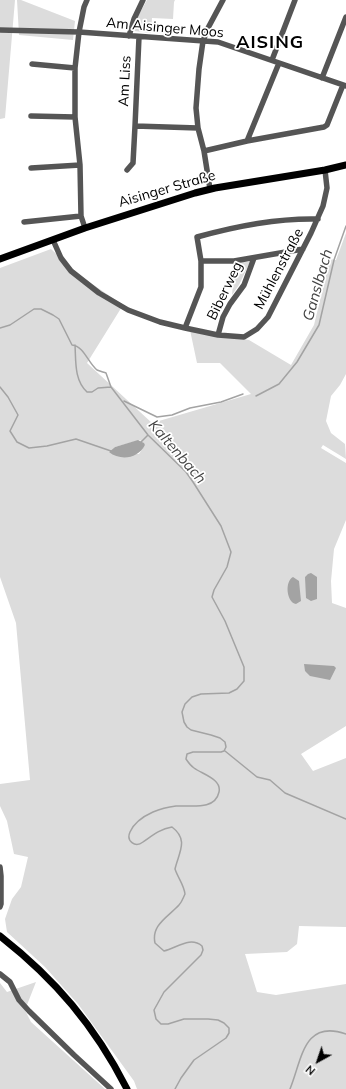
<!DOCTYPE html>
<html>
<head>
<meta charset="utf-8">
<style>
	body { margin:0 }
	#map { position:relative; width:346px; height:1089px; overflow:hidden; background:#fff; font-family:Mulish,sans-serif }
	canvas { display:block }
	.north { position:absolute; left:298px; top:1041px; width:40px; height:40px; -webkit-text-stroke:3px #fff; paint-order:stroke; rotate:220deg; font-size:11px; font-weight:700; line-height:16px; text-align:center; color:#000 }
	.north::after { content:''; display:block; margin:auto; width:14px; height:18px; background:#000; clip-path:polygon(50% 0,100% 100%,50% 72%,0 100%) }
</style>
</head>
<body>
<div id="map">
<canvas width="346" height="1089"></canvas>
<div class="north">N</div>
</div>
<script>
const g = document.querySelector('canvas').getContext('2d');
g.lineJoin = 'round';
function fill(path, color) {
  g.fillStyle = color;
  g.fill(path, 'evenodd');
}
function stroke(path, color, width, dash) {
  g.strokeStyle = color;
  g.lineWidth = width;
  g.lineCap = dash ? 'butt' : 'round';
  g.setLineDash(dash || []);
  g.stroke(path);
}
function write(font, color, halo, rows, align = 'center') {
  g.font = font + ' Mulish,sans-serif';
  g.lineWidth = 3.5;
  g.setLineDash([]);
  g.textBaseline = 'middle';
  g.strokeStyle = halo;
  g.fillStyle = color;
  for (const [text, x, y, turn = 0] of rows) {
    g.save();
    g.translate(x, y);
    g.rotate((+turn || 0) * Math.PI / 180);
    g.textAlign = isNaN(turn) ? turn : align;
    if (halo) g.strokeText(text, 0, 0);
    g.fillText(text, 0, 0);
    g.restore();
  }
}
const green = new Path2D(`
	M0 0H15L5 118 0 119Z
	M17 0H21L75 21 73 40 19 35Z
	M147 0H175L174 2 173 19 152 18 151 33 134 31 138 16Z
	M346 233V374L340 385 331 396 326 421 331 433 345 444 346 459 323 445 321 448 346 463V520L334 549 331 581 332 603 346 608V726L301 754 313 771 346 758V927L299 926 297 944 287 952 245 954 257 992 276 995 346 984V1089H137L134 1081 78 1004 45 967 7 932 5 919 12 899 21 887 28 857 14 854 7 821 0 806V784L30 780 16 623 0 577V268L51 249 79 275 123 305 87 363 152 423 251 394 220 363H197L190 330 249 340 291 365 314 325 330 259 336 260ZM140 440 145 445 139 454 109 452 115 447Z
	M235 262H250L239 285 232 295Z
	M36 982 25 1010 31 1022 105 1089H0V983L7 992Z`);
const water = new Path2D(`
	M138 440 144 443 145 445C138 459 120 461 109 452L115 447Z
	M311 573 317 577V599L311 601 306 598 305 577 308 574Z
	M293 577 299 581 301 601 296 604C287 603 284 582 293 577Z
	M304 664 334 666 336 668 330 680 310 676 305 671Z`);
const stream = new Path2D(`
	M0 328 10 325 34 309H41L53 315 59 319 72 345C84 346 88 363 97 370 99 371 103 372 106 373L111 387 148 435 186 472 193 482 221 526 231 552 227 567 214 590 212 597 225 621 244 667V681L237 689 229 693 201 694 192 697 185 704 182 712 184 722 187 727 191 730 211 735 220 738 225 742 226 747 224 751 221 752H193L187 754 186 759C188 762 191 766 194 768 202 774 222 779 219 792 215 811 190 805 176 806 168 807 160 809 153 812 144 816 134 823 130 832 126 841 135 848 143 842 153 835 160 829 172 827 189 840 179 852 175 869 178 878 184 885 185 894 183 898 182 902 179 905 168 917 151 925 155 943L164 951C177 948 190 936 202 946L203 950 201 955 164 992 154 1010 156 1019 161 1024H168L184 1019H208L218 1020 224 1023 229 1028V1033L226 1038 194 1060 181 1078 175 1089
	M75 345C76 361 74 380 87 392H92L98 388 111 387
	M0 387 8 397 18 415 10 431 17 442 29 448 47 446 76 439 111 451
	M256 396 279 384 297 362 319 325 334 260 346 226
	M124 401 157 417 172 415 190 408 221 402 243 394
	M141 442 148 435
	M225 751 257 777 270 780 285 793 346 819
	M290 1089C302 1060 303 1019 346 1034`);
const minor = new Path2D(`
	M0 30 79 32 218 42 346 86
	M129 36 134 19 143 0
	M139 37 135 126 198 128
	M272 60 295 0
	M32 64 75 68
	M322 78 346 17
	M31 116 75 117
	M247 141 279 63
	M204 151 247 141 324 127 327 125 343 85
	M31 168 80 165
	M127 170 133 163 135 126
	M210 189 204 151 198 128 196 108 199 69 203 41 208 28 223 0
	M24 222 81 216
	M85 228 81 216 80 165 75 117V68L79 32 84 7 87 0
	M53 240 61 258 71 271 99 293 128 310 160 322 185 328 218 335 244 337 257 329 268 317 311 233 323 206 327 188 325 170
	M201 261H234L303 249
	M185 328 201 287V261L197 237C236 226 278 218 318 219
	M218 335 223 317 230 304 244 285 254 258
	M0 867 1 876V904L0 907
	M0 974 10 982 19 1000 29 1011 74 1055 111 1089`);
const major = new Path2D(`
	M0 259 85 228 195 193 215 188 325 170 346 165
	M0 936C55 979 95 1026 127 1089`);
const streetNames = [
	["Am Aisinger Moos",165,28,5],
	["Am Liss",125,81,-87],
	["Aisinger Straße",167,189,-16],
	["Mühlenstraße",279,269,-62],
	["Biberweg",225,291,-64]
];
const waterNames = [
	["Ganslbach",318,285,-74],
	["Kaltenbach",177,452,49]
];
const districtNames = [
	["AISING",270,43]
];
fill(green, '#dcdcdc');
fill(water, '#a3a3a3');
stroke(stream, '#a3a3a3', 1.5);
stroke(minor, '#555', 5.5);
stroke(major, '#000', 7);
write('14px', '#000', '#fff', streetNames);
write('italic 15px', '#444', '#fff', waterNames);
g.letterSpacing = '1px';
write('bold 18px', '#000', '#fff', districtNames);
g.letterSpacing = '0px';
</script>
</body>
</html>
